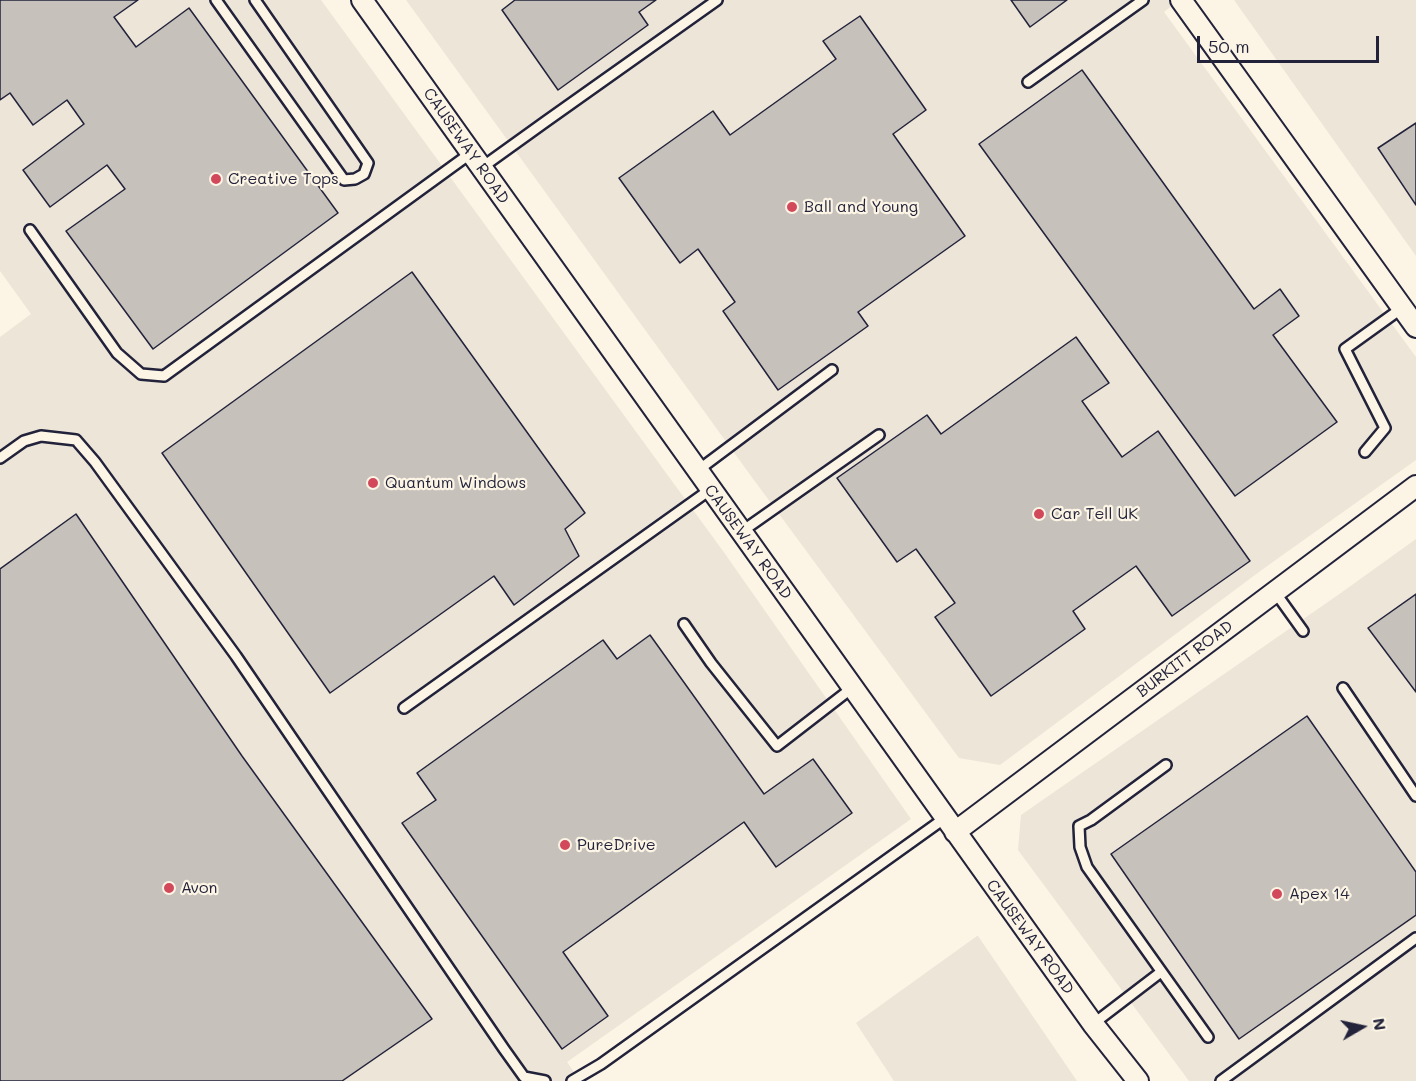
<!DOCTYPE html>
<html>
<head>
<meta charset="utf-8">
<style>
	body { margin:0 }
	#map { position:relative; width:1416px; height:1081px; overflow:hidden; background:#fcf5e5; font-family:Mali,sans-serif }
	canvas { display:block }
	.north { position:absolute; left:1332px; top:997px; width:60px; height:60px; -webkit-text-stroke:4px #fcf5e5; paint-order:stroke; rotate:81deg; font-size:16px; font-weight:700; line-height:24px; text-align:center; color:#22223b }
	.north::after { content:''; display:block; margin:auto; width:21px; height:27px; background:#22223b; clip-path:polygon(50% 0,100% 100%,50% 72%,0 100%) }
	.scale { position:absolute; left:1197px; top:36px; width:182px; height:27px; box-sizing:border-box; border:3px solid #22223b; border-top:0; padding-left:8px; font-size:18px; line-height:21px; white-space:nowrap; color:#22223b; -webkit-text-stroke:4px #fcf5e5; paint-order:stroke }
</style>
</head>
<body>
<div id="map">
<canvas width="1416" height="1081"></canvas>
<div class="north">N</div>
<div class="scale">50 m</div>
</div>
<script>
const g = document.querySelector('canvas').getContext('2d');
g.lineJoin = 'round';
function fill(path, color) {
  g.fillStyle = color;
  g.fill(path, 'evenodd');
}
function stroke(path, color, width, dash) {
  g.strokeStyle = color;
  g.lineWidth = width;
  g.lineCap = dash ? 'butt' : 'round';
  g.setLineDash(dash || []);
  g.stroke(path);
}
function write(font, color, halo, rows, align = 'center') {
  g.font = font + ' Mali,sans-serif';
  g.lineWidth = 4.5;
  g.setLineDash([]);
  g.textBaseline = 'middle';
  g.strokeStyle = halo;
  g.fillStyle = color;
  for (const [text, x, y, turn = 0] of rows) {
    g.save();
    g.translate(x, y);
    g.rotate((+turn || 0) * Math.PI / 180);
    g.textAlign = isNaN(turn) ? turn : align;
    if (halo) g.strokeText(text, 0, 0);
    g.fillText(text, 0, 0);
    g.restore();
  }
}
const built = new Path2D(`
	M0 0H321L723 551 911 819 567 1062 580 1081H0V337L31 314 0 271Z
	M406 0H1179L1164 12 1416 357V460L1263 569 1000 765 959 758 751 476Z
	M1234 0H1416V256Z
	M1416 539V1081H1189L1018 850 1021 815 1338 595Z
	M977 936H978L1077 1081H894L856 1023Z`);
const building = new Path2D(`
	M0 0H138L114 17 136 47 189 8 338 213 153 349 66 231 125 189 107 165 50 207 23 170 84 124 67 100 33 125 10 93 0 100Z
	M515 0H656L639 12 648 25 558 90 502 10Z
	M1011 0H1067L1030 27Z
	M860 16 926 110 893 134 965 236 858 312 868 326 778 390 723 311 735 302 698 249 680 263 619 178 713 111 730 135 836 59 823 41Z
	M1082 70 1254 309 1280 289 1299 316 1273 335 1337 422 1235 496 979 144Z
	M1416 123V205L1378 148Z
	M412 272 585 513 565 529 579 556 514 605 494 576 330 693 162 453Z
	M1076 337 1109 383 1082 401 1122 457 1158 431 1250 561 1172 616 1136 566 1073 611 1085 629 991 696 935 617 955 603 916 549 897 562 837 478 927 415 941 434Z
	M76 514 242 756 432 1019 342 1081H0V569Z
	M1416 594V692L1368 628Z
	M650 635 764 794 813 759 852 813 776 867 744 822 563 952 608 1016 562 1049 402 823 436 800 417 773 603 640 617 659Z
	M1307 716 1416 872V915L1239 1039 1111 854Z`);
const service = new Path2D(`
	M216 0 344 180 355 179 364 174 368 163 255 0
	M1028 82 1143 0
	M481 168 545 122 717 0
	M30 230 117 353 141 374 164 376 471 153
	M1365 452 1385 428 1345 349 1402 308
	M0 458 24 441 41 436 76 440 95 462 236 656 504 1049 524 1077 545 1081
	M697 471 832 370
	M741 532 879 435
	M1275 592 1303 631
	M684 624 711 663 777 746 852 688
	M1343 688 1416 796
	M404 708 711 489
	M1166 765 1091 820 1079 826 1080 847 1087 867 1208 1037
	M1093 1024 1161 972
	M572 1081 601 1064 945 818
	M1221 1081 1416 938`);
const minor = new Path2D(`
	M362 0 1093 1024 1138 1081
	M1181 0 1416 327
	M955 832 1416 486`);
const markers = [
	[216,179,6,"#d1495b"],
	[792,207,6,"#d1495b"],
	[373,483,6,"#d1495b"],
	[1039,514,6,"#d1495b"],
	[565,845,6,"#d1495b"],
	[169,888,6,"#d1495b"],
	[1277,894,6,"#d1495b"]
];
const streetNames = [
	["CAUSEWAY ROAD",466,146,55],
	["CAUSEWAY ROAD",748,542,54],
	["BURKITT ROAD",1185,659,-37],
	["CAUSEWAY ROAD",1030,937,54]
];
const poiNames = [
	["Creative Tops",228,179],
	["Ball and Young",804,207],
	["Quantum Windows",385,483],
	["Car Tell UK",1051,514],
	["PureDrive",577,845],
	["Avon",181,888],
	["Apex 14",1289,894]
];
fill(built, '#ece5d8');
fill(building, '#c6c1bb');
stroke(building, '#22223b', 1.5);
stroke(service, '#22223b', 14);
stroke(minor, '#22223b', 24);
stroke(service, '#fcf5e5', 9);
stroke(minor, '#fcf5e5', 20);
for (const [x, y, r, color] of markers) {
  const dot = new Path2D();
  dot.arc(x, y, r, 0, 2 * Math.PI);
  g.fillStyle = color;
  g.fill(dot);
  stroke(dot, '#fcf5e5', 2);
}
write('16px', '#22223b', '#fcf5e5', streetNames);
write('16px', '#22223b', '#fcf5e5', poiNames, 'left');
</script>
</body>
</html>
